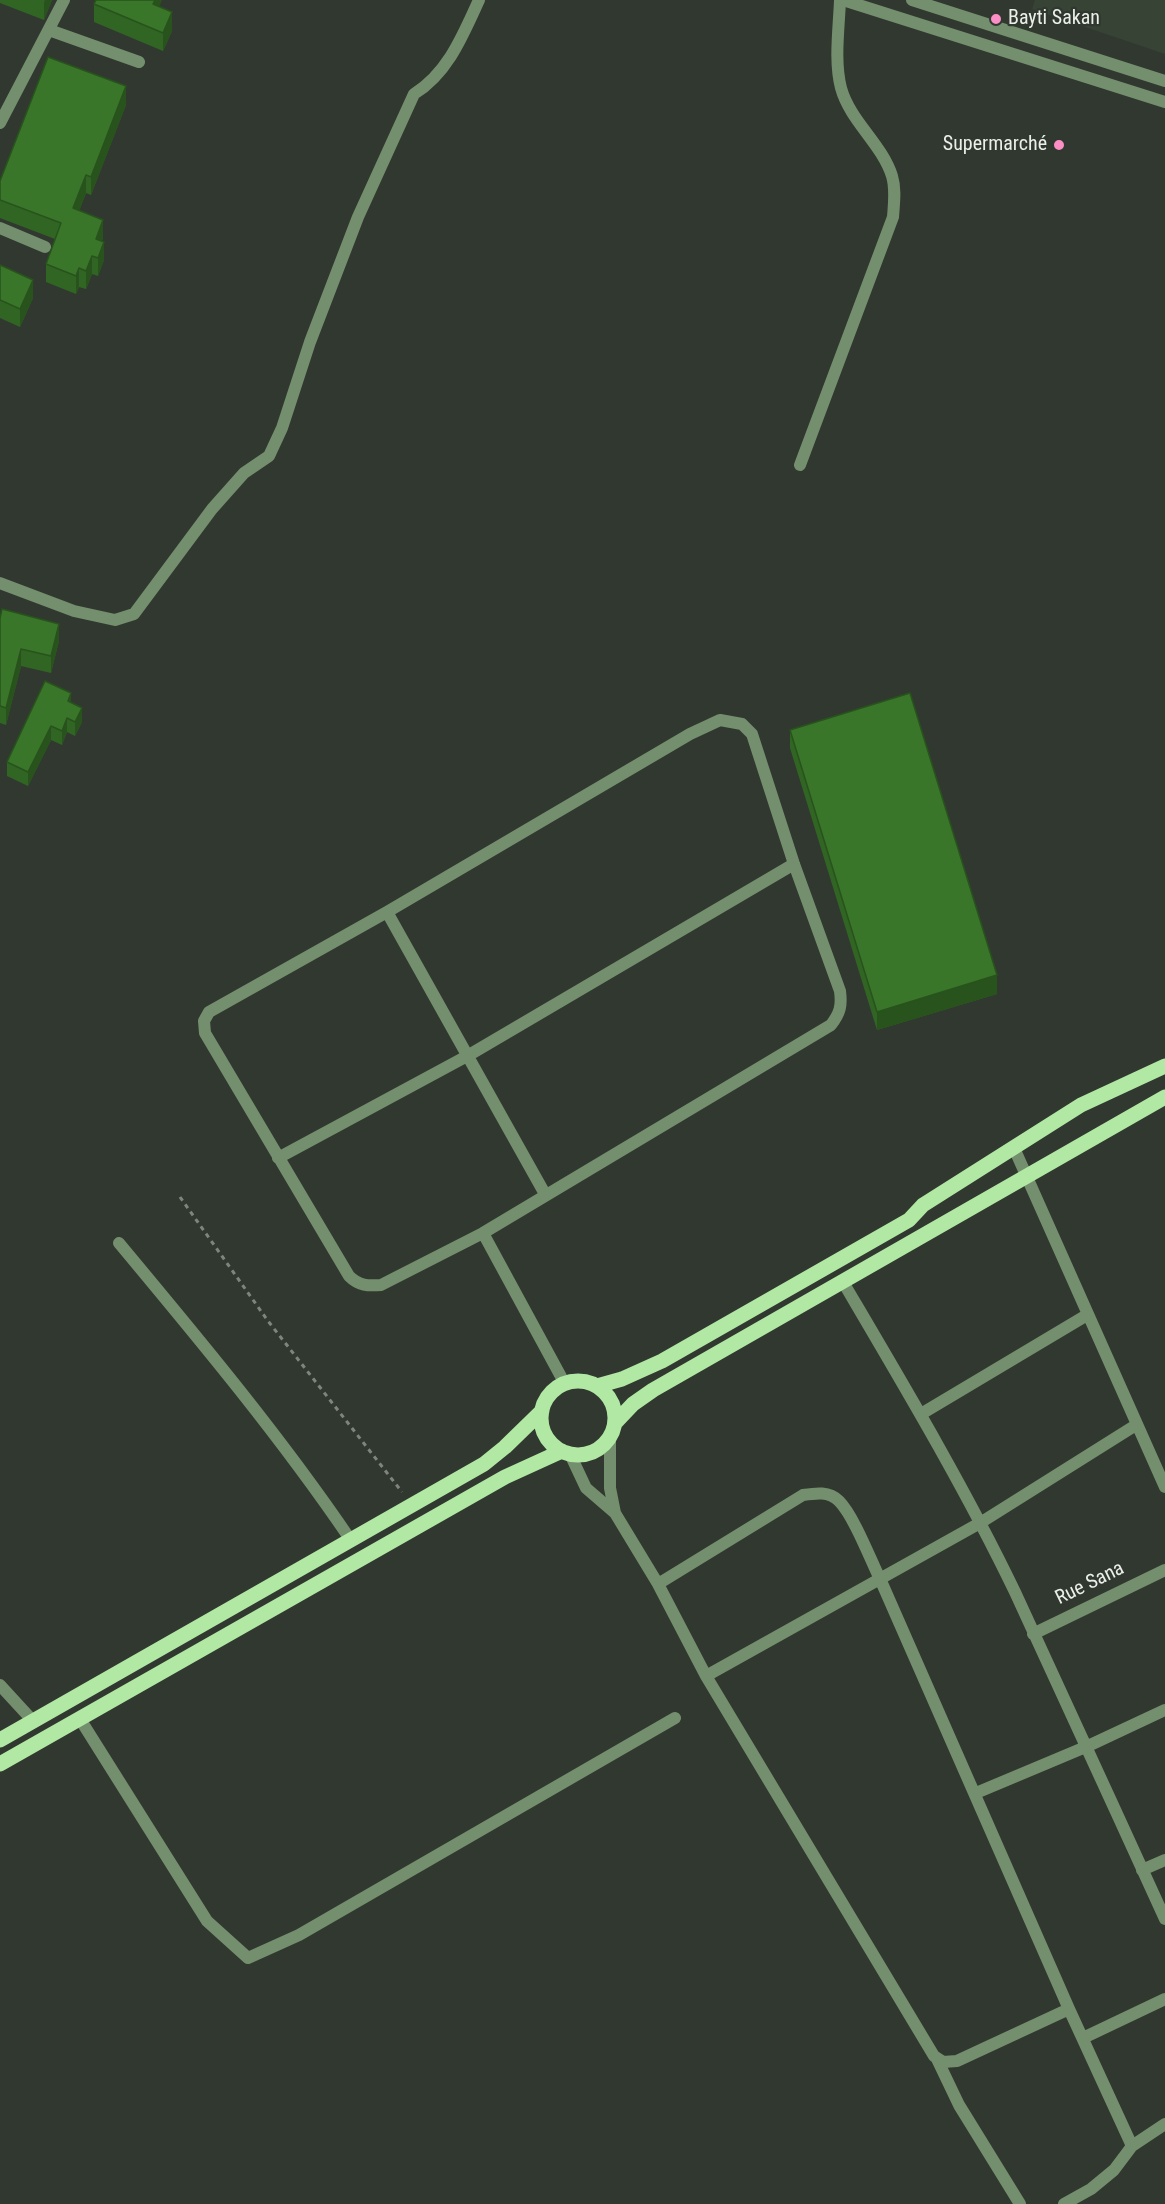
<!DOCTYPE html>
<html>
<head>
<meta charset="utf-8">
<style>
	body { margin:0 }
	canvas { display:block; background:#31382f }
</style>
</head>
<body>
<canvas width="1165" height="2204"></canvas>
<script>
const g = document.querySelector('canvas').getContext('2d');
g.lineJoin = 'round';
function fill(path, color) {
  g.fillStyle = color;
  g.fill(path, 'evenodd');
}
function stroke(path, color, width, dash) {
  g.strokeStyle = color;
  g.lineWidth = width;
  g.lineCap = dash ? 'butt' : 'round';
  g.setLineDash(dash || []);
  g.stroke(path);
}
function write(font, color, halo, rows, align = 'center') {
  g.font = font + ' "Roboto Condensed",sans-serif';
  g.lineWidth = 4.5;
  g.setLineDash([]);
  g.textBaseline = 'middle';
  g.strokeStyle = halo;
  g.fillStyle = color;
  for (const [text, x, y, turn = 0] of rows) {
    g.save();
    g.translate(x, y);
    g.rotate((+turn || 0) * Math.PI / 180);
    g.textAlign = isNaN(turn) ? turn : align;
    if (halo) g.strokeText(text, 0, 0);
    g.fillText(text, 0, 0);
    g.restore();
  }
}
const built = new Path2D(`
	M1035 0H1165V54L1032 9Z`);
const path = new Path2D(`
	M180 1197 268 1321 402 1492`);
const minor = new Path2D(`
	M49 30 139 62
	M0 123 64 0
	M0 228 45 247
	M800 465 893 217C894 203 896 189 892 176 882 144 850 121 841 88 834 61 839 28 840 0
	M0 583 74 611 115 620 134 614 212 509 244 473 269 456 282 428 310 342 358 217 414 94C448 73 463 35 479 0
	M720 720 742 724 752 734 794 864 840 991C842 1006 840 1013 831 1025L483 1233 381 1285C368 1286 359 1286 349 1276L205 1033 204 1021 209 1012 387 912 690 734Z
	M387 912 545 1194
	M1014 1148 1165 1487
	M278 1158 469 1055 794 864
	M483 1233 565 1384
	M119 1243C199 1339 280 1436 350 1539
	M843 1282C903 1384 964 1486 1015 1592 1066 1701 1115 1810 1165 1919
	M921 1414 1087 1315
	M610 1436V1488L615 1513 658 1584 706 1676 934 2056 943 2062 957 2061 1069 2009
	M570 1454 586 1488 615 1513
	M658 1584 803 1495C816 1493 829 1491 839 1501 854 1516 871 1561 881 1581L1069 2009 1132 2146
	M1033 1634 1165 1570
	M706 1676 980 1523 1136 1425
	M0 1685 33 1721
	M80 1719 207 1921 248 1958 299 1935 675 1718
	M976 1793 1088 1746 1165 1710
	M1142 1870 1165 1860
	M1083 2038 1165 1999
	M937 2059 959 2105 1020 2204
	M1064 2204 1091 2189 1114 2170 1132 2146 1165 2124`);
const tertiary = new Path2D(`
	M843 0 1165 102
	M912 0 1165 81`);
const primary = new Path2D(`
	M541 1418a37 37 0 1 1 74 0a37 37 0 1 1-74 0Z
	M597 1386 622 1379 662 1361 909 1220 923 1205 1081 1105 1165 1066
	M615 1423 633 1404 653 1390 1165 1097
	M0 1740 484 1464 505 1447 542 1411
	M0 1764 505 1477 562 1451`);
const wall = new Path2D(`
	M0 0H52L44 20 0 3Z
	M94 4 159 7 172 31 163 51 94 22Z
	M126 105 91 195 86 193 79 211 103 238 102 241 104 260 98 276 92 274 86 289 79 287 76 294 46 282V264L55 239 0 218V181Z
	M0 265 33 298 20 327 0 318Z
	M0 618 59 641 51 673 21 666 6 725 0 723Z
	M71 703 82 722 75 736 67 732 62 745 51 740 28 786 7 776V762Z
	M790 730 997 994 877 1030 790 748Z`);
const shadedWall = new Path2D(`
	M45 0H52L44 20V2Z
	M155 0H162L153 22V4Z
	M172 12V31L163 51V33Z
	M126 86V105L91 195V177Z
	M86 175V193L73 227V208Z
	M103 220V238L96 257V239Z
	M104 242V260L98 276V258Z
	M92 256V274L86 289V271Z
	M79 268V287L76 294V276Z
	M33 280V298L20 327V309Z
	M59 624V641L51 673V656Z
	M21 649V666L6 725V708Z
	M71 693V707L68 701Z
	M82 708V722L75 736V722Z
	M67 718V732L62 745V731Z
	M51 726V740L28 786V772Z
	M997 975V994L877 1030V1012Z`);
const building = new Path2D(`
	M96 0H155L153 4 172 12 163 33 94 4Z
	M48 57 126 86 91 177 86 175 73 208 103 220 96 239 104 242 98 258 92 256 86 271 79 268 76 276 46 264 61 223 0 200V181Z
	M0 265 33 280 20 309 0 300Z
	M2 609 59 624 51 656 21 649 6 708 0 706V618Z
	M45 681 71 693 68 701 82 708 75 722 67 718 62 731 51 726 28 772 7 762Z
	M910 693 997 975 877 1012 790 730Z`);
const markers = [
	[996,19,6,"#fb8fc5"],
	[1059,145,6,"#fb8fc5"]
];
const poiNames = [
	["Bayti Sakan",1008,19],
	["Supermarché",1047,145,"right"]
];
const streetNames = [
	["Rue Sana",1090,1584,-26]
];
fill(built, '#374335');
stroke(path, '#7f857d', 3, [4.5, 4.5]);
stroke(minor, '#748f6e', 12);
stroke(tertiary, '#748f6e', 12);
stroke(primary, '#b1e8a4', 15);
fill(wall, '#316523');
fill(shadedWall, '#28531d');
fill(building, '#397629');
stroke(building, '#28531d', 1.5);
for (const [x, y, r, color] of markers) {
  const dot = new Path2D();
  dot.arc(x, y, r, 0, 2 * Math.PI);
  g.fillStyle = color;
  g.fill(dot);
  stroke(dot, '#31382f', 2);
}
write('20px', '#eaefe9', '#31382f', poiNames, 'left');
write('20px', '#eaefe9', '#31382f', streetNames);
</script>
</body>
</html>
